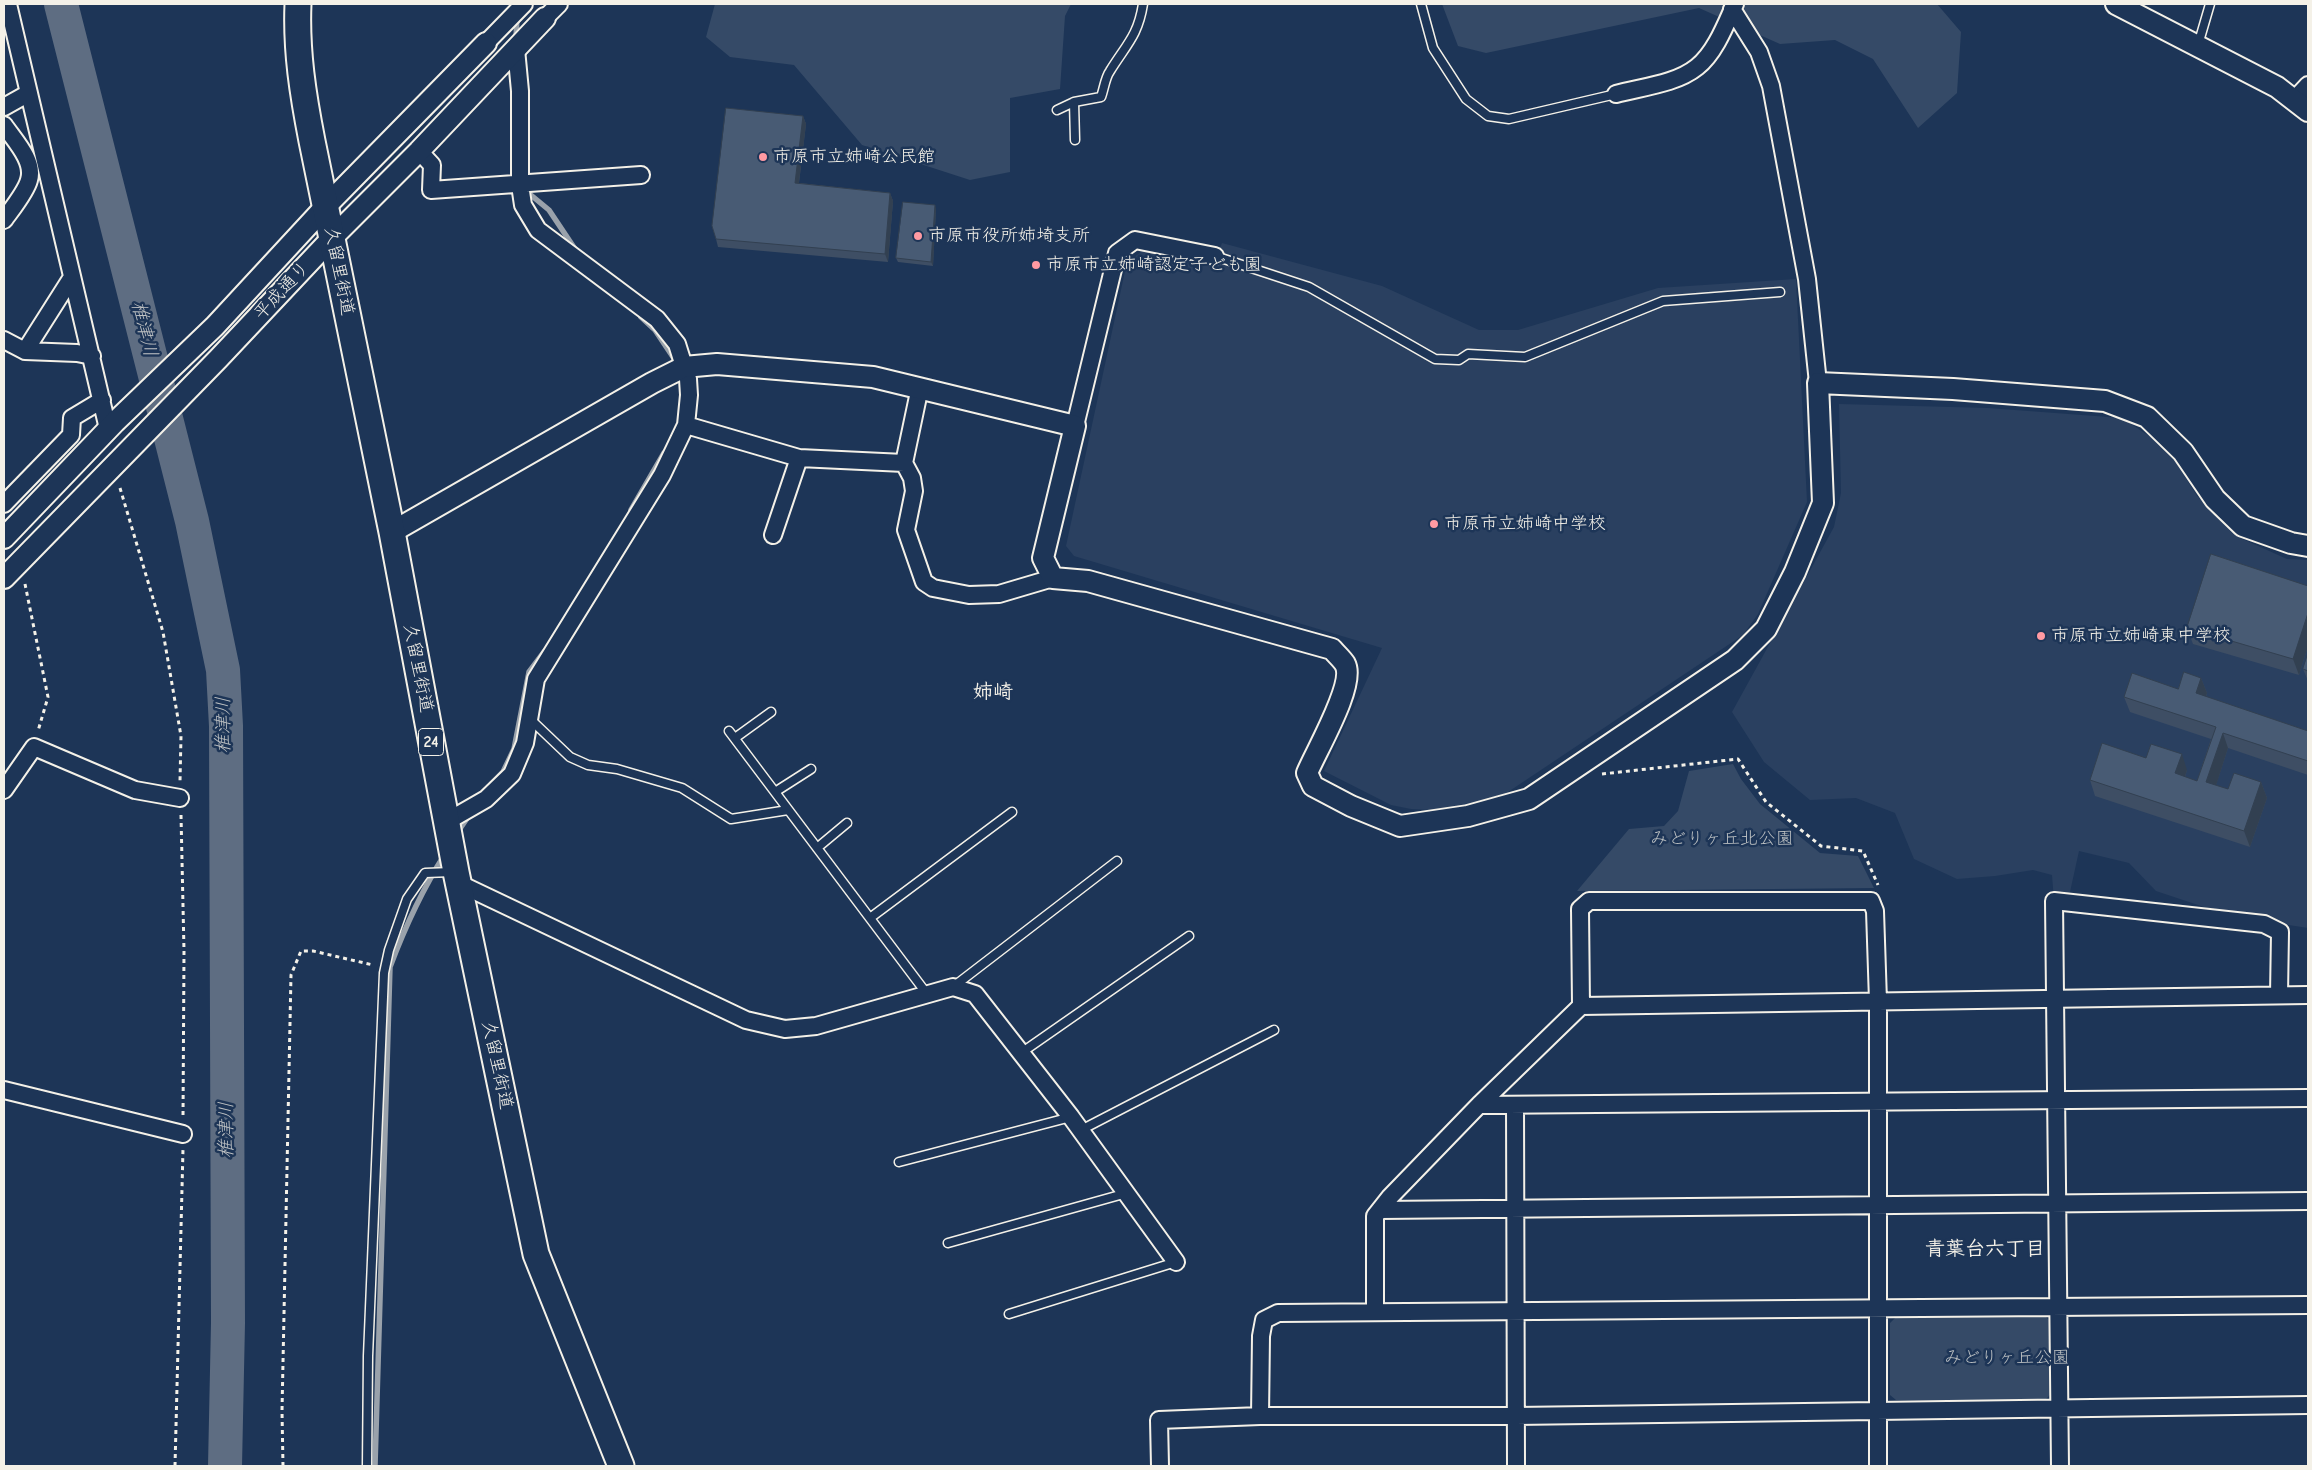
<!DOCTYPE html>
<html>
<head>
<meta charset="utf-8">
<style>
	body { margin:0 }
	#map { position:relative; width:2312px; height:1470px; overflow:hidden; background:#1d3557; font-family:"Comic Neue",sans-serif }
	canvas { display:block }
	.frame { position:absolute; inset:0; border:5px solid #f4f1e8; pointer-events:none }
</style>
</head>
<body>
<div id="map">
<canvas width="2312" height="1470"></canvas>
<div class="frame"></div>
</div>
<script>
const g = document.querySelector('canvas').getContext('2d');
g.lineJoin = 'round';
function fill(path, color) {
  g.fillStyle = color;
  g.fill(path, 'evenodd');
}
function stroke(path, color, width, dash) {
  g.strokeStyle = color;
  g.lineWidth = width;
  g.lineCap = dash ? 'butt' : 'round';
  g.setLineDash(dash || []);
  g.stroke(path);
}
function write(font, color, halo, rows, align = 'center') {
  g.font = font + ' "Comic Neue","Klee One",sans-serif';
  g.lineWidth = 5;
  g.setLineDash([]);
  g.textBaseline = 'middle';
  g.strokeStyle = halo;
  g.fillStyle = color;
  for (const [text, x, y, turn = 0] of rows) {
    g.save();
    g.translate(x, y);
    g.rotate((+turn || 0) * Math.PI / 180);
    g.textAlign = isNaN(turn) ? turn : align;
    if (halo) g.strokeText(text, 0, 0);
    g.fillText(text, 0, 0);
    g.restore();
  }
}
const built = new Path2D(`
	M1222 243 1382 286 1479 330H1518L1658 288 1796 279 1807 502 1758 614 1743 635 1505 794 1470 803 1431 810 1411 809 1391 805 1324 771 1382 648 1074 556 1066 546 1127 262 1144 250 1201 260 1213 265Z
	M1839 404 1988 408 2122 418 2167 448 2197 496 2238 537 2287 559 2308 560V928L2230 916 2204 907 2156 891 2129 863 2079 851 2070 892 2063 901H2054L2052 875 2033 870 1995 876 1957 879 1914 859 1895 813 1856 798 1810 800 1764 762 1732 712 1834 527 1841 493Z`);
const green = new Path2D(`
	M715 4H1071L1065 16 1060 89 1010 98V172L970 180 862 145 794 65 730 57 706 37Z
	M1442 4H1937L1961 32 1957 93 1918 128 1873 59 1835 40 1780 44 1699 8 1486 53 1458 46Z
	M1733 764 1741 779 1760 804 1820 853 1858 856 1874 888 1577 891 1629 829 1664 826 1678 811 1689 771Z
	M2044 1315 2050 1321V1395L2044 1401 1896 1400 1890 1395V1323L1896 1317Z`);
const stream = new Path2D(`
	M516 39 517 16
	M526 191 549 210 577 252
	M641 317 655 330 675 360
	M631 510 664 453
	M483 793 503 772 514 749 529 672 544 652
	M457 833 470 814
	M375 1466 390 967C405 927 422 890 445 854`);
const river = new Path2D(`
	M61 4 192 521 223 670 226 726 228 1323 225 1466`);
const path = new Path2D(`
	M120 488 163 632 181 736 180 781
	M25 584 48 697 38 731
	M1602 774 1738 759 1766 802 1821 846 1863 851 1878 885
	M181 815 184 951 183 1118
	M175 1466 183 1149
	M283 1466 282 1411 291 975 301 951H313L373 965`);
const service = new Path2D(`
	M1421 4 1433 48 1466 99 1488 116 1509 119 1616 94
	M2198 45 2210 4
	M1074 102 1075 140
	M1057 110 1074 102 1101 97C1104 89 1105 78 1110 71 1126 45 1138 36 1143 4
	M1215 256 1309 287 1435 359 1459 360 1468 354 1525 357 1663 301 1780 292
	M529 718 570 757 588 765 617 769 682 788 731 819 788 810
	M729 731 927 994
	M735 738 771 712
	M775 792 811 769
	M817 848 847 823
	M870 918 1012 812
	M953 987 1117 861
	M1021 1053 1189 936
	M1081 1130 1274 1030
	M899 1162 1071 1117
	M948 1243 1127 1193
	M1009 1314 1176 1262
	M367 1466 368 1356 384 973 389 950 407 899 425 873 452 872`);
const minor = new Path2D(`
	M8 4 108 429
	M1732 9 1759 52 1771 86 1807 279 1818 383
	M545 18 559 4
	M486 43 524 4
	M1616 94C1642 87 1676 84 1697 67 1715 53 1726 24 1735 4
	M2294 100 2308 85
	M4 107 29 93
	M4 125C14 140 35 161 29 180 26 192 11 210 4 220
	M419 151 432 165 431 190 641 175
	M4 340 25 351 77 353 92 356
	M25 351 72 277
	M920 387 904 463 912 478 914 491 906 530 924 582 933 588 969 595 999 594 1053 578
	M686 425 799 458 904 463
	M1075 426 1117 253 1135 240 1215 256
	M4 504 71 435 72 418 102 400
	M773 535 799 458
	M4 790 34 747 135 790 180 798
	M446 822 486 799 512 774 525 743 536 679 662 475 686 425 689 395 688 379 677 344 657 319 538 230 523 205 520 185V91L516 49
	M458 883 746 1020 785 1029 816 1026 953 987 975 994 1071 1117 1176 1262
	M1581 1006 2308 995
	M4 1090 183 1134
	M1479 1105 2308 1098
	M1515 1105 1516 1466
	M1380 1210 2308 1201
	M1375 1311V1216L1390 1197 1479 1105 1581 1006 1580 909 1589 901H1871L1875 911 1878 1001V1466
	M1260 1416 1261 1336 1264 1320 1278 1313 2308 1305
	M1160 1466 1159 1420 1260 1416H1516L2308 1405
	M2060 1466 2054 901 2264 924 2280 932 2279 995`);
const tertiary = new Path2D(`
	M2116 4 2277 87 2308 111
	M392 532 652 383 684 367 717 364 873 377 1075 426 1043 558 1053 578 1088 581 1332 649C1336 654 1342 659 1345 664 1356 684 1316 751 1307 773L1313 786 1351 806 1400 826 1468 816 1529 799 1735 660 1766 629 1795 572 1823 503 1818 383 1953 389 2105 401 2147 417 2183 452 2215 499 2243 526 2291 543 2308 546
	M4 538 115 422 215 326 326 206 486 43
	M4 578 218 359 332 238 419 151 545 18`);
const primary = new Path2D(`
	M298 4C296 51 303 95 312 141L392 532 456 872 536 1254 621 1466`);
const wall = new Path2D(`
	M803 116 806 124 799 183 890 193 893 201 888 262 718 247 716 239Z
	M936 209 933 266 898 262 896 258Z
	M2308 586V646L2299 675 2193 644 2187 628Z
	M2308 653V681L2303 669Z
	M2201 678 2207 693 2206 697 2308 731V775L2228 748 2216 785 2228 789 2261 782 2267 798 2250 847 2095 796 2090 780 2146 758 2187 770 2185 777 2197 781 2211 739 2130 712 2124 697 2178 689Z`);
const shadedWall = new Path2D(`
	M803 116 806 124 798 190 795 183Z
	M890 193 893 201 888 262 885 254Z
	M935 205 936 209 933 266 931 262Z
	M2308 613V646L2299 675 2293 659Z
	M2201 678 2207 693 2202 709 2196 693Z
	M2223 733 2228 748 2212 798 2206 782Z
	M2182 754 2187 770 2181 789 2175 773Z
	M2261 782 2267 798 2250 847 2244 831Z`);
const building = new Path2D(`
	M726 108 803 116 795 183 890 193 885 254 716 239 712 226Z
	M903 202 935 205 931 262 896 258Z
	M2211 554 2308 586V613L2293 659 2187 628Z
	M2308 653V671L2303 669Z
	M2184 672 2201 678 2196 693 2308 731V761L2223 733 2206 782 2228 789 2234 773 2261 782 2244 831 2090 780 2102 743 2146 758 2151 744 2182 754 2175 773 2197 781 2216 727 2124 697 2132 673 2178 689Z`);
const markers = [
	[763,157,5,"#ff9aa2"],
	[918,236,5,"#ff9aa2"],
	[1036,265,5,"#ff9aa2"],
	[1434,524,5,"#ff9aa2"],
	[2041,636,5,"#ff9aa2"]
];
const shields = [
	[431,742,25]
];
const shieldNames = [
	["24",431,742]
];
const poiNames = [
	["市原市立姉崎公民館",773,157],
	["市原市役所姉埼支所",928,236],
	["市原市立姉崎認定子ども園",1046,265],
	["市原市立姉崎中学校",1444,524],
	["市原市立姉崎東中学校",2051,636]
];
const streetNames = [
	["久留里街道",339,271,79],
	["平成通り",282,291,-47],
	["久留里街道",418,668,79],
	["久留里街道",497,1065,78]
];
const parkNames = [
	["みどりヶ丘北公園",1722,839],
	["みどりヶ丘公園",2007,1358]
];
const waterNames = [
	["椎津川",144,329,76],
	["椎津川",224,725,-90],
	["椎津川",227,1130,-90]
];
const quarterNames = [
	["姉崎",993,692],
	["青葉台六丁目",1985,1249]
];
fill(built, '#2a4060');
fill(green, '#354a67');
stroke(stream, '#9aa2ab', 5.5);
stroke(river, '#5e6d82', 34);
stroke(service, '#f4f1e8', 11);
stroke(minor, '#f4f1e8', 20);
stroke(tertiary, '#f4f1e8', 24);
stroke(primary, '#f4f1e8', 29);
stroke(path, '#f4f1e8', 3, [4, 4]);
stroke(service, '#1d3557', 8);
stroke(minor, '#1d3557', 16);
stroke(tertiary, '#1d3557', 20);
stroke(primary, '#1d3557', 25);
fill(wall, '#3e4e64');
fill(shadedWall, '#324051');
fill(building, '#485b74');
stroke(building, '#324051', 1);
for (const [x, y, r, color] of markers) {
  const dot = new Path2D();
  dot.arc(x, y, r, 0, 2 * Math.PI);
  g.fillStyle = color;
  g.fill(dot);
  stroke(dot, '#1d3557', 2);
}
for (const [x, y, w] of shields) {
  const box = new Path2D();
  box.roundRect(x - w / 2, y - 13.5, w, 27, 4);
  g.fillStyle = '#1d3557';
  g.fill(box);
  stroke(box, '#f4f1e8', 1);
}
write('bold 16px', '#f4f1e8', null, shieldNames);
write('18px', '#f4f1e8', '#1d3557', poiNames, 'left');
write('18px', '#f4f1e8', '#1d3557', streetNames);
write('18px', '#bbbfc1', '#1d3557', parkNames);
write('italic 19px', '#c0c3c4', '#1d3557', waterNames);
write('bold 20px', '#f4f1e8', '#1d3557', quarterNames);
</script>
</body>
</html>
